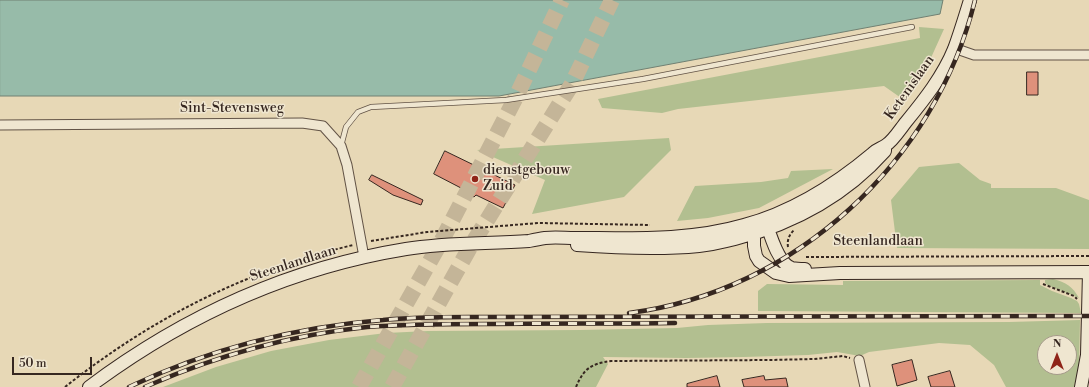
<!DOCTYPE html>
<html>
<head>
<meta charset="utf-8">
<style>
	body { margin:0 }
	#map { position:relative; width:1089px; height:387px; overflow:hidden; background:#e7d8b6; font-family:"Libre Bodoni",serif }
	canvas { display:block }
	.north { position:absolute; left:1037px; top:335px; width:40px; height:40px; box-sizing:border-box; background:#efe6d0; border:1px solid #a59a8a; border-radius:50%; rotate:0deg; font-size:11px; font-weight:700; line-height:16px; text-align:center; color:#362720 }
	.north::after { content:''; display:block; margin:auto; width:14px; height:18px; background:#8f2418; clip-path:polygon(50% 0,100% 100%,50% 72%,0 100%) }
	.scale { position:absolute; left:12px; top:357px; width:80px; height:18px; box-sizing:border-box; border:2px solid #362720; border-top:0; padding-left:5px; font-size:12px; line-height:14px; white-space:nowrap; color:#362720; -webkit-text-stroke:3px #efe6d0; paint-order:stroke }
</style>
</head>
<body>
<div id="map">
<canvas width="1089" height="387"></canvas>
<div class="north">N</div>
<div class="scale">50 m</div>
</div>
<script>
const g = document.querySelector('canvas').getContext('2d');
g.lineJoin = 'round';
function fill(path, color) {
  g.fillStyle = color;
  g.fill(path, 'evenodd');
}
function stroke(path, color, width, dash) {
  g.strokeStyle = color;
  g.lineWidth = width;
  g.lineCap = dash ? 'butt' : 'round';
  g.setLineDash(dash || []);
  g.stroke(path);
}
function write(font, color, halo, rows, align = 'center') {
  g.font = font + ' "Libre Bodoni",serif';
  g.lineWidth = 3;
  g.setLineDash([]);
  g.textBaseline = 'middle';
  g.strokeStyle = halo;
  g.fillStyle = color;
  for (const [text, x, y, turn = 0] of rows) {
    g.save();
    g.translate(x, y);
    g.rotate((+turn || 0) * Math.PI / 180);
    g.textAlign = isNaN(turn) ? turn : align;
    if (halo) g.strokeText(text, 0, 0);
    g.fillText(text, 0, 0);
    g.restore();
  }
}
const green = new Path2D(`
	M919 27 944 29 925 71 904 100 884 86 678 109 662 113 602 108 598 99 920 38Z
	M669 138 671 150 624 197 532 214 545 180 477 150Z
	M959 163 980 180 991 184V188H1056L1089 200V249L897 248 891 200 919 167Z
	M833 169 759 208 708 218 677 221 695 186 761 182 788 178 791 171Z
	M1053 279C1066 282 1073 287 1079 298L1047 285 1045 283V280Z
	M1040 280V285L1052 291 1071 298 1077 301 1079 304 1081 313 758 311V291L767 284 843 285V281Z
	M1080 320 1079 367 1074 387H1006L994 365 970 345 939 343 869 352 860 356 837 352 808 355 744 357 686 358 603 357 608 364 596 387H163L216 367 271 351 329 340 386 333 428 331 580 330 677 328 708 325 767 323 1009 322ZM1045 343H1069V367H1045Z`);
const water = new Path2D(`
	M0 0H943L940 14 499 96H0Z`);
const building = new Path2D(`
	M1027 72H1038V95H1027Z
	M445 151 515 185 503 208 476 195 474 197 460 189 461 188 434 174Z
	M372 175 423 200 421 205 393 195 369 180Z
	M912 360 917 380 897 386 892 365Z
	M950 371 955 387H931L928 377Z
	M717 376 720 387H687V384Z
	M764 376 765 380 786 378 788 387H744L742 380Z`);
const highwayTunnel = new Path2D(`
	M359 387 442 240 516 97 562 0
	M392 387 469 249 572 84 612 0`);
const path = new Path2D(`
	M371 241 427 232 538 223 650 225
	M788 247C787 240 789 235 794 230
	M806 257 1089 256
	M1043 284 1074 296 1077 299
	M65 387C152 318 245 271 353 245
	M576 387C584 368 591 364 611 361L770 360 814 359 843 356 850 358`);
const lane = new Path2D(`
	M341 146 346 127 358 112 371 107 506 100 643 79 912 27`);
const street = new Path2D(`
	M954 48 974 55H1089
	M0 125 302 123 323 126 341 146 347 165 364 257
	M859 360 865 387`);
const secondary = new Path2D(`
	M766 222C770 234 778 264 792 268 796 269 801 269 805 269
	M754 226V246L756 256 759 261 776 273 789 276 840 273 1089 272
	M577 245C618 248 658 250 699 246 711 245 723 242 735 239 792 224 845 196 885 151V148
	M89 387C184 316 289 268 406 249 447 242 488 244 529 241 534 240 539 239 545 238 555 237 565 238 575 238 631 238 689 241 744 225 792 212 835 185 873 153 877 149 882 148 886 145 893 141 901 128 906 122 924 100 943 76 954 49 960 33 965 16 970 0
	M1081 387 1087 355 1089 272`);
const rail = new Path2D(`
	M629 313C795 292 936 161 975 0
	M129 387C209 349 296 327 383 320 412 317 440 317 468 317L1089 316
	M145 387C215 356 291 335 367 327 406 324 445 324 485 324 548 323 612 324 675 323`);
const markers = [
	[475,179,4,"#8f2418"]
];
const streetNames = [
	["Ketenislaan",910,88,-55],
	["Sint-Stevensweg",232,109],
	["Steenlandlaan",878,242],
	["Steenlandlaan",293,264,-18]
];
const poiNames = [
	["dienstgebouw",483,171],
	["Zuid",483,187]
];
fill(green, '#b2bf90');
fill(water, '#97bba9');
stroke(water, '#708072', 1);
fill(building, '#de917b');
stroke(building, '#362720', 1);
stroke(highwayTunnel, '#c4b598', 16, [16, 8]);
stroke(lane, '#625346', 6);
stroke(street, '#625346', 11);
stroke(secondary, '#362720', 14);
stroke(path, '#362720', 2, [3, 2]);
stroke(lane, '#efe6d0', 4.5);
stroke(street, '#efe6d0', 9);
stroke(secondary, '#efe6d0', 12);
stroke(rail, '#362720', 4.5);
stroke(rail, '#efe6d0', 3, [9]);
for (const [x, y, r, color] of markers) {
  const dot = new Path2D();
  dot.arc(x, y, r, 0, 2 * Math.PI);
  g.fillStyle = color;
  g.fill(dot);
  stroke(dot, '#efe6d0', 1.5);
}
write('14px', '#362720', '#efe6d0', streetNames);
write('14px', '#362720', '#efe6d0', poiNames, 'left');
</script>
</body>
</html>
